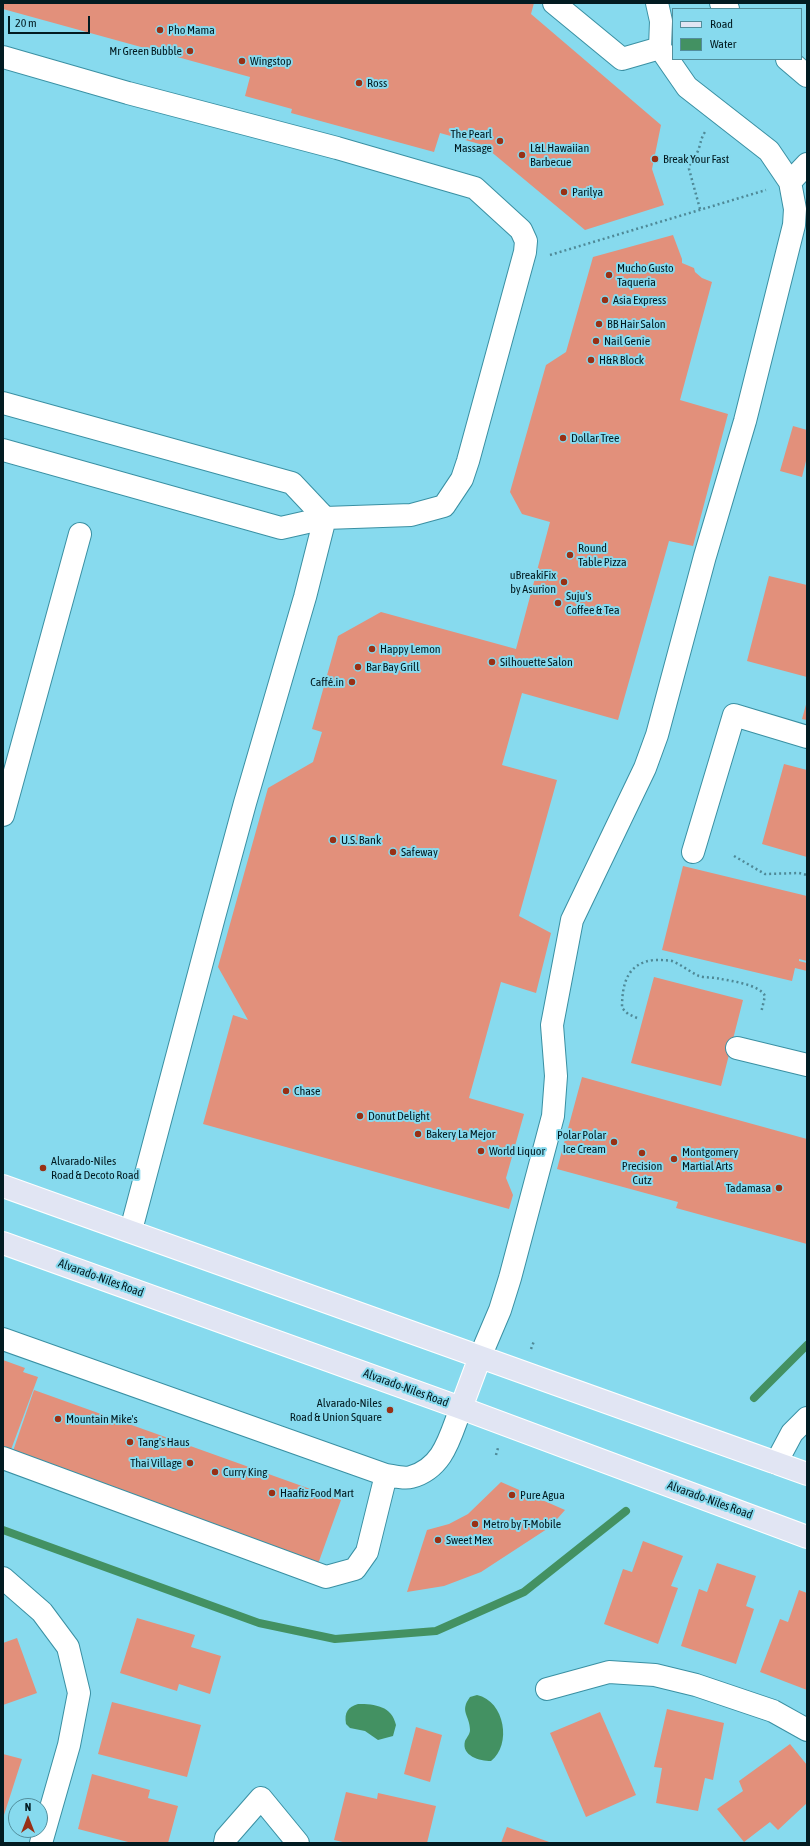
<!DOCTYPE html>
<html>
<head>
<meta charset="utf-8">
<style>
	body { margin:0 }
	#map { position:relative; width:810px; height:1846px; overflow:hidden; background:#87daee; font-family:"Asap Condensed",sans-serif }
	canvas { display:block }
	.frame { position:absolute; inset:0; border:4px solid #021b21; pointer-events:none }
	.legend { position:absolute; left:672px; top:8px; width:130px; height:52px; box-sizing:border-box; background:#87daee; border:1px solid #528e9c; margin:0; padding:5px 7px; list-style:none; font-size:12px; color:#021b21 }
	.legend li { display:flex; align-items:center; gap:8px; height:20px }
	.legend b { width:20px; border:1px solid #528e9c }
	.north { position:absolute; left:8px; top:1798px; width:40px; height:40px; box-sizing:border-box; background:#87daee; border:1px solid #528e9c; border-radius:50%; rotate:0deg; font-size:11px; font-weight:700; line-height:16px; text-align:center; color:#021b21 }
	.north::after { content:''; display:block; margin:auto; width:14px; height:18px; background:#983015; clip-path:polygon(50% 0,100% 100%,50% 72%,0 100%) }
	.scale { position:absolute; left:8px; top:16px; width:82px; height:18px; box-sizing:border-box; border:2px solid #021b21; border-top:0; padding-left:5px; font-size:12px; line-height:14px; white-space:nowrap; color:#021b21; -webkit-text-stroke:3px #87daee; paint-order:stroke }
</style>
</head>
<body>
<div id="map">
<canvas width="810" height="1846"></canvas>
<div class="frame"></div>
<ul class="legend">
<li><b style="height:5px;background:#e1e5f3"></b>Road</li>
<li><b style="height:11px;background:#439162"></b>Water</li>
</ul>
<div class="north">N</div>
<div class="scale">20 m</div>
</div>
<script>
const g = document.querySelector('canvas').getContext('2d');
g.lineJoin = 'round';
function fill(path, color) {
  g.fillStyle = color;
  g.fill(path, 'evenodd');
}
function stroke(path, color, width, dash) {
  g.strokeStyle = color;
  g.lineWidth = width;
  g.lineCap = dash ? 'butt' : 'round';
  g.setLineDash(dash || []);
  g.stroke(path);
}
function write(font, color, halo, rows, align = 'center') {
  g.font = font + ' "Asap Condensed",sans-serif';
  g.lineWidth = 4;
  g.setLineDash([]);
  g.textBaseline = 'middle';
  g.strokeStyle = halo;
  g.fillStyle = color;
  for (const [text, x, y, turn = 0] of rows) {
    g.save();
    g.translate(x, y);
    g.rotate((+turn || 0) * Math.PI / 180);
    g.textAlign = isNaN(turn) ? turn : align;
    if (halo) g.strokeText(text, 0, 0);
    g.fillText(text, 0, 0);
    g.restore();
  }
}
const water = new Path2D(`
	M477 1695C505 1701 512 1745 491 1761 480 1761 461 1756 465 1741 467 1737 470 1734 470 1730 470 1715 459 1712 470 1697Z
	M358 1704C375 1704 392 1706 396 1725L393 1736 378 1740 365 1731 350 1728 346 1724C344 1712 348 1707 358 1704Z`);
const stream = new Path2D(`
	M754 1398 807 1345
	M3 1530 259 1623 335 1639 436 1631 524 1592 626 1511`);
const building = new Path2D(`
	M3 3H534L531 14 661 125 652 169 664 205 585 230 483 145 440 133 434 152 291 113 292 109 245 96 250 77 3 9Z
	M673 235 682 259V263L694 268 695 272 702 278 712 282 680 400 728 414 693 546 669 541 618 720 522 693 502 765 557 780 519 916 551 933 536 993 501 982 469 1098 524 1114 506 1178 513 1195 509 1209 203 1124 233 1015 248 1020 218 967 268 788 313 762 322 732 312 729 338 636 381 612 516 649 550 522 522 514 510 492 546 365 566 352 593 257Z
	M793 426 807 430V457L802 477 780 471Z
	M769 576 807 585V677L747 661Z
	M807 701V720L802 719Z
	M784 764 807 770V857L762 844Z
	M683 866 807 896V961L799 959V961L807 963V971L795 968 792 981 662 950Z
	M654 977 743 1000 721 1086 631 1063Z
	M582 1077 807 1139V1244L676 1208 678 1202 557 1169Z
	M3 1360 25 1368 23 1372 38 1377 9 1455 3 1453Z
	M34 1390 341 1500 318 1564 12 1454Z
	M501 1482 565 1510 550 1527 481 1572 444 1586 407 1592 427 1530 449 1524 468 1514Z
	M643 1541 683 1556 671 1586 678 1588 658 1644 604 1624 623 1569 632 1572Z
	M717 1563 756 1576 746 1606 754 1609 736 1664 681 1646 699 1589 707 1592Z
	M799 1590 807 1593V1690L760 1672 780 1619 788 1622Z
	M137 1618 195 1635 191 1647 221 1656 210 1694 179 1684 177 1691 120 1673Z
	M17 1638 37 1693 3 1705V1643Z
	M112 1702 201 1725 187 1777 98 1754Z
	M667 1709 724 1723 713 1780 705 1778 698 1811 656 1803 662 1768 654 1767Z
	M600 1712 636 1795 586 1817 550 1733Z
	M416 1727 442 1735 430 1782 404 1774Z
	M790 1744 807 1765V1803L778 1830 770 1822 744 1842 717 1809 743 1791 739 1781Z
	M3 1754 22 1759 4 1815H3Z
	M92 1774 150 1790 148 1798 178 1806 168 1843H132L78 1829Z
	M346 1792 377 1799 378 1793 436 1806 427 1843H347L334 1840Z
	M507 1827 552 1843H501Z`);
const path = new Path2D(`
	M700 209 689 169C690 160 697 156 699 148 701 142 701 138 705 132
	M550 255 766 190
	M734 856 765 874 799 873 807 875
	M637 1018 628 1014 622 1008C622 984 627 963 654 960 660 960 666 960 672 961 682 965 690 972 699 976 705 978 714 977 721 979 732 981 760 985 765 996L761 1013
	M531 1349 534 1341
	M496 1455 498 1448`);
const minor = new Path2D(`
	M554 3 622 59 660 48
	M721 3 728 9
	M3 57 128 93 337 148 475 188 521 230 526 241 525 252 468 461 462 479 444 506 411 515 325 518 281 528 3 450
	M787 59 807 76
	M790 182 807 164
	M3 403 292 483 325 518
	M3 815 80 534
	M693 852 734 715 807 737
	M737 1048 807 1065
	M131 1230 214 917 245 803 305 597 325 518
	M3 1339 386 1475C393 1476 404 1479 411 1477 444 1468 450 1436 461 1408
	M480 1357 500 1310 510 1278 553 1116 556 1076 552 1025 572 920 645 768 657 735 705 556 745 421 794 225 795 209 790 182 769 151 687 87 660 48 661 21 657 3
	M3 1458 326 1577 355 1569 367 1552 386 1475
	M776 1463 792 1433 807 1418
	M3 1578 42 1612 68 1647 79 1693 69 1745 41 1843
	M547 1689 609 1672 655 1675 696 1685 773 1711 807 1730
	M225 1843 226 1838 261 1798 298 1843`);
const major = new Path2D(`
	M3 1186 807 1474
	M3 1243 461 1408 807 1537
	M461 1408 480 1357`);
const markers = [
	[160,30,4,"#983015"],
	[190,51,4,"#983015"],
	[242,61,4,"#983015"],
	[359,83,4,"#983015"],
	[500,141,4,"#983015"],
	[522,155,4,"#983015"],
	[655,159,4,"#983015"],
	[564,192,4,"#983015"],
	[609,275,4,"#983015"],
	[605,300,4,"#983015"],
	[599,324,4,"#983015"],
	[596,341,4,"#983015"],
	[591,360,4,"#983015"],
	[563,438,4,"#983015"],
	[570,555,4,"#983015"],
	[564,582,4,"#983015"],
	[558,603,4,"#983015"],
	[372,649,4,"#983015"],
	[492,662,4,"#983015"],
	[358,667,4,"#983015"],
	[352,682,4,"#983015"],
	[333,840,4,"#983015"],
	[393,852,4,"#983015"],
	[286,1091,4,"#983015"],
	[360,1116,4,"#983015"],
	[418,1134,4,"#983015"],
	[614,1142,4,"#983015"],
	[481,1151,4,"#983015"],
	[642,1153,4,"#983015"],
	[674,1159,4,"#983015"],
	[43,1168,4,"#983015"],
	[779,1188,4,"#983015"],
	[390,1410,4,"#983015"],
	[58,1419,4,"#983015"],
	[130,1442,4,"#983015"],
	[190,1463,4,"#983015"],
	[215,1472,4,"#983015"],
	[272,1493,4,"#983015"],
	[512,1495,4,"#983015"],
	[475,1524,4,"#983015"],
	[438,1540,4,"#983015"]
];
const poiNames = [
	["Pho Mama",168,30],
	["Mr Green Bubble",182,51,"right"],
	["Wingstop",250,61],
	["Ross",367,83],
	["The Pearl",492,134,"right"],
	["Massage",492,148,"right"],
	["L&L Hawaiian",530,148],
	["Barbecue",530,162],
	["Break Your Fast",663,159],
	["Parilya",572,192],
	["Mucho Gusto",617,268],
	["Taqueria",617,282],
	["Asia Express",613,300],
	["BB Hair Salon",607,324],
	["Nail Genie",604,341],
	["H&R Block",599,360],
	["Dollar Tree",571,438],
	["Round",578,548],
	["Table Pizza",578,562],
	["uBreakiFix",556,575,"right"],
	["by Asurion",556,589,"right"],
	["Suju's",566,596],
	["Coffee & Tea",566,610],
	["Happy Lemon",380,649],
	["Silhouette Salon",500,662],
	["Bar Bay Grill",366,667],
	["Caffé.in",344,682,"right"],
	["U.S. Bank",341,840],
	["Safeway",401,852],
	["Chase",294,1091],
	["Donut Delight",368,1116],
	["Bakery La Mejor",426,1134],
	["Polar Polar",606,1135,"right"],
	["Ice Cream",606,1149,"right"],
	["World Liquor",489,1151],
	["Montgomery",682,1152],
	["Martial Arts",682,1166],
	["Alvarado-Niles",51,1161],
	["Road & Decoto Road",51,1175],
	["Precision",642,1166,"center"],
	["Cutz",642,1180,"center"],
	["Tadamasa",771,1188,"right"],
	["Alvarado-Niles",382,1403,"right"],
	["Road & Union Square",382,1417,"right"],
	["Mountain Mike's",66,1419],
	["Tang's Haus",138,1442],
	["Thai Village",182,1463,"right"],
	["Curry King",223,1472],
	["Haafiz Food Mart",280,1493],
	["Pure Agua",520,1495],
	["Metro by T-Mobile",483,1524],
	["Sweet Mex",446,1540]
];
const streetNames = [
	["Alvarado-Niles Road",101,1278,20],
	["Alvarado-Niles Road",406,1388,20],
	["Alvarado-Niles Road",710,1500,20]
];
fill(water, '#439162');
stroke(stream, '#439162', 8);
fill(building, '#e2907b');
stroke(minor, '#3a90a3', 24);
stroke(major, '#fff', 24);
stroke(path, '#4f8997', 2.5, [2, 3]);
stroke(minor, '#fff', 22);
stroke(major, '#e1e5f3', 22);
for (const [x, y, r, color] of markers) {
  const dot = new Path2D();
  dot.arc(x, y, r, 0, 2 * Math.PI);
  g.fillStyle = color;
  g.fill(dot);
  stroke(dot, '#87daee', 1.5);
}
write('12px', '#021b21', '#87daee', poiNames, 'left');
write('12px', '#021b21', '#87daee', streetNames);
</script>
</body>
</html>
